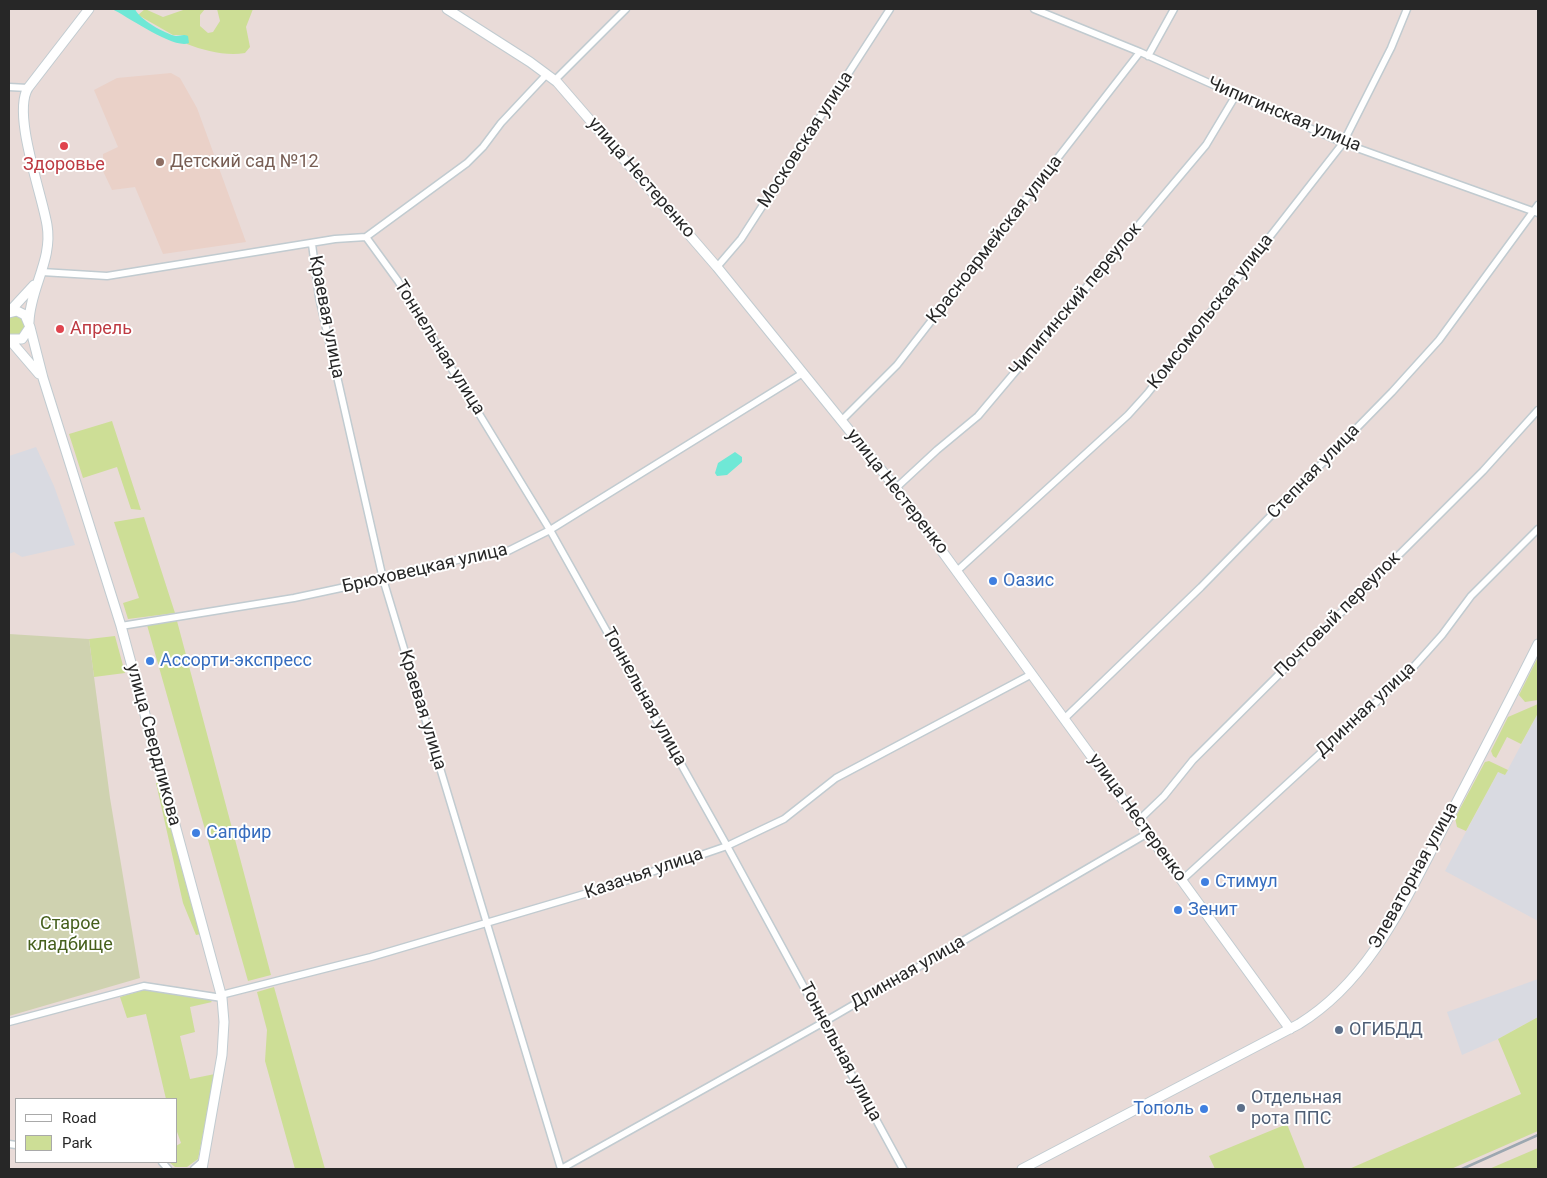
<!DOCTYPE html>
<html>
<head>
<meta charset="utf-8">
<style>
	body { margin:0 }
	#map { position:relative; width:1547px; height:1178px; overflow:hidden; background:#e9dbd8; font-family:Roboto,sans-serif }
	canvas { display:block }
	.frame { position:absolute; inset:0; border:10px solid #272727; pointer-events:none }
	.legend { position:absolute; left:15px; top:1098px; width:162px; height:65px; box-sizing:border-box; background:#fff; border:1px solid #a9a9a9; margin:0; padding:6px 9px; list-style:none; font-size:15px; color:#272727 }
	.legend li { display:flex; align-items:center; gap:10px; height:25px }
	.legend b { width:25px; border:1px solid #a9a9a9 }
</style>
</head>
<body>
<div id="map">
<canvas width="1547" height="1178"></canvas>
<div class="frame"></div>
<ul class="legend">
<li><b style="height:6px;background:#fff"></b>Road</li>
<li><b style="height:14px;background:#cdde96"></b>Park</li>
</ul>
</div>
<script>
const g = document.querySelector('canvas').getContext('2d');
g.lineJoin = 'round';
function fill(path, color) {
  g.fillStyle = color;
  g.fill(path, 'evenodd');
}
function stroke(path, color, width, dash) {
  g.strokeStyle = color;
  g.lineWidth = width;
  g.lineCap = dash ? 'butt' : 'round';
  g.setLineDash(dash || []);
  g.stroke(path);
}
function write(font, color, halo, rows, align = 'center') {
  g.font = font + ' Roboto,sans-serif';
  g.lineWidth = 4;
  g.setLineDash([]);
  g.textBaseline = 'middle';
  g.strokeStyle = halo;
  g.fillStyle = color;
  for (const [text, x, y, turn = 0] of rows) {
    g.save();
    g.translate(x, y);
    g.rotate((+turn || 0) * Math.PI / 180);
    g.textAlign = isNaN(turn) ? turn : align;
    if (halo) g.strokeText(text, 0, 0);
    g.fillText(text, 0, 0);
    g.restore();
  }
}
const industrial = new Path2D(`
	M36 447 54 486 75 545 22 557 14 552 9 554V456Z
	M1538 713V921L1445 871 1498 772 1505 775Z
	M1538 979V1017L1498 1039 1462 1055 1447 1012Z`);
const education = new Path2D(`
	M171 73 180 78 197 108 246 242 163 254 135 187 112 190 103 171V154L118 147 94 90 117 78Z`);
const green = new Path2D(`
	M145 9 163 17 186 9H205L200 15V26L208 33 213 32 220 21 217 9H253L246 27 250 47 245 53C226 56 205 51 187 44L185 35H173L138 15Z
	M16 315 22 317 26 325 21 335H9V317Z
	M112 421 140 507 141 510 131 509 117 467 83 478 69 434Z
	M144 517 175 613 128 619 123 603 139 598 114 522Z
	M177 621 271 975 248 981 147 625Z
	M115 636 125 673 94 677 89 639Z
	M1538 657V700L1525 702 1519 695Z
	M1538 704V713L1521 744 1507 737 1496 758 1493 756 1491 751 1508 717Z
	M1489 761 1508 770 1505 775 1498 772 1466 831 1457 827 1455 818 1485 762Z
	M160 782 201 934 196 935 183 903 156 783Z
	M274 987 325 1169H295L265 1061 267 1030 257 992Z
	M147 989 209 999 212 1002 190 1007 195 1032 180 1036 190 1079 215 1074 198 1159 187 1167H175L169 1162H176V1146L181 1143 176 1129V1099H166L146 1014 127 1018 120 997Z
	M1538 1017V1131L1451 1169H1349L1521 1094 1498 1039Z
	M1287 1124 1305 1169H1215L1209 1156Z
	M1538 1148V1169H1489Z`);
const cemetery = new Path2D(`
	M9 634 89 639 110 798 140 978 9 1016Z`);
const water = new Path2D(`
	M112 9H135C139 19 165 34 176 36 181 36 183 34 188 36L189 43C174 50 127 16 112 9Z
	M735 452 742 457V462L727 475 717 476 715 473 718 463Z`);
const street = new Path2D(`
	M1034 9 1140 52 1343 143 1538 213
	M1148 56 1174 9
	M555 80 626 9
	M9 87 28 88
	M366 237 398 281 550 530 727 846 903 1169
	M312 244 319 297 383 579 561 1169
	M717 267 741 239 890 9
	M42 272 107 276 335 239 366 237 467 163 483 147 501 123 547 74
	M842 420 897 365 1140 52
	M896 488 937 450 978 416 1206 145 1236 95
	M958 570 1128 415 1147 394 1343 143 1391 48 1407 9
	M121 626 294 598 383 579 469 557 508 551 550 530 803 373
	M1065 718 1201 587 1392 392 1439 340 1538 205
	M1139 820 1164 796 1193 760 1483 471 1538 410
	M1182 880 1408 673 1442 635 1471 596 1538 529
	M221 995 371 957 608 887 727 846 784 819 836 778 1032 674
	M9 1022 144 986 222 998
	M9 1144 16 1145
	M162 1162 168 1169
	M194 1169 202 1162
	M561 1169 824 1022 1148 833`);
const secondary = new Path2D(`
	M447 9 530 62 557 82 717 267 896 488 1290 1029
	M9 312 34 285
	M9 313 17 311 25 315 30 327 22 339H9
	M29 322C30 288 53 260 47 225 42 194 12 114 28 88L89 9
	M30 327 43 378 121 626 222 998 224 1022 222 1055 202 1169
	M9 339 39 374
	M1022 1169 1299 1024C1374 978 1409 891 1449 817 1479 759 1509 702 1538 644`);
const rail = new Path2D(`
	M1462 1169 1538 1135`);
const markers = [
	[64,146,5,"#e0444e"],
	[160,162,5,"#8d6e63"],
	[60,329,5,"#e0444e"],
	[993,581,5,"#3f7fe0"],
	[150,661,5,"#3f7fe0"],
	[196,833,5,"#3f7fe0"],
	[1205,882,5,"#3f7fe0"],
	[1178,910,5,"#3f7fe0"],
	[1339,1030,5,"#5c6f8a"],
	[1241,1108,5,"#5c6f8a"],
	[1204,1109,5,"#3f7fe0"]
];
const streetNames = [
	["Чипигинская улица",1284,115,23],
	["Московская улица",806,140,-57],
	["улица Нестеренко",641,178,49],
	["Красноармейская улица",995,240,-52],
	["Чипигинский переулок",1076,300,-50],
	["Комсомольская улица",1211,312,-52],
	["Краевая улица",326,317,79],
	["Тоннельная улица",439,348,58],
	["Степная улица",1314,472,-46],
	["улица Нестеренко",897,492,52],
	["Брюховецкая улица",425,569,-13],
	["Почтовый переулок",1338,615,-45],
	["Тоннельная улица",644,697,61],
	["Краевая улица",422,710,73],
	["Длинная улица",1366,710,-43],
	["улица Свердликова",153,745,75],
	["улица Нестеренко",1137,818,54],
	["Казачья улица",644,874,-19],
	["Элеваторная улица",1414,876,-61],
	["Длинная улица",908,973,-30],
	["Тоннельная улица",840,1052,62]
];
const educationNames = [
	["Детский сад №12",170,162]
];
const healthNames = [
	["Здоровье",64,165],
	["Апрель",70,329,"left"]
];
const shopNames = [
	["Оазис",1003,581],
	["Ассорти-экспресс",160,661],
	["Сапфир",206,833],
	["Стимул",1215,882],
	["Зенит",1188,910],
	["Тополь",1194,1109,"right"]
];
const parkNames = [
	["Старое",70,924],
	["кладбище",70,945]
];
const serviceNames = [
	["ОГИБДД",1349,1030],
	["Отдельная",1251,1098],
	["рота ППС",1251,1119]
];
fill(industrial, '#d9dae1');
fill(education, '#ead1c8');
fill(green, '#cdde96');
fill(cemetery, '#cfd2b0');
fill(water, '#6fe8d6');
stroke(street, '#c1cbd0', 9);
stroke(secondary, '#c1cbd0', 11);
stroke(street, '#fff', 6);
stroke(secondary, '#fff', 9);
stroke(rail, '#9ca7b0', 2.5);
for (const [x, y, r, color] of markers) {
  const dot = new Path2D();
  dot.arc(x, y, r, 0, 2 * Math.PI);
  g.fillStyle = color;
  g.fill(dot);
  stroke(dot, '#fff', 2);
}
write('18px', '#272727', '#fff', streetNames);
write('18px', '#785e54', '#fff', educationNames, 'left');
write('18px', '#be3a42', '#fff', healthNames);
write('18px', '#366cbe', '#fff', shopNames, 'left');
write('18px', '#455f1c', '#fff', parkNames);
write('18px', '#4e5e75', '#fff', serviceNames, 'left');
</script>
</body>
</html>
